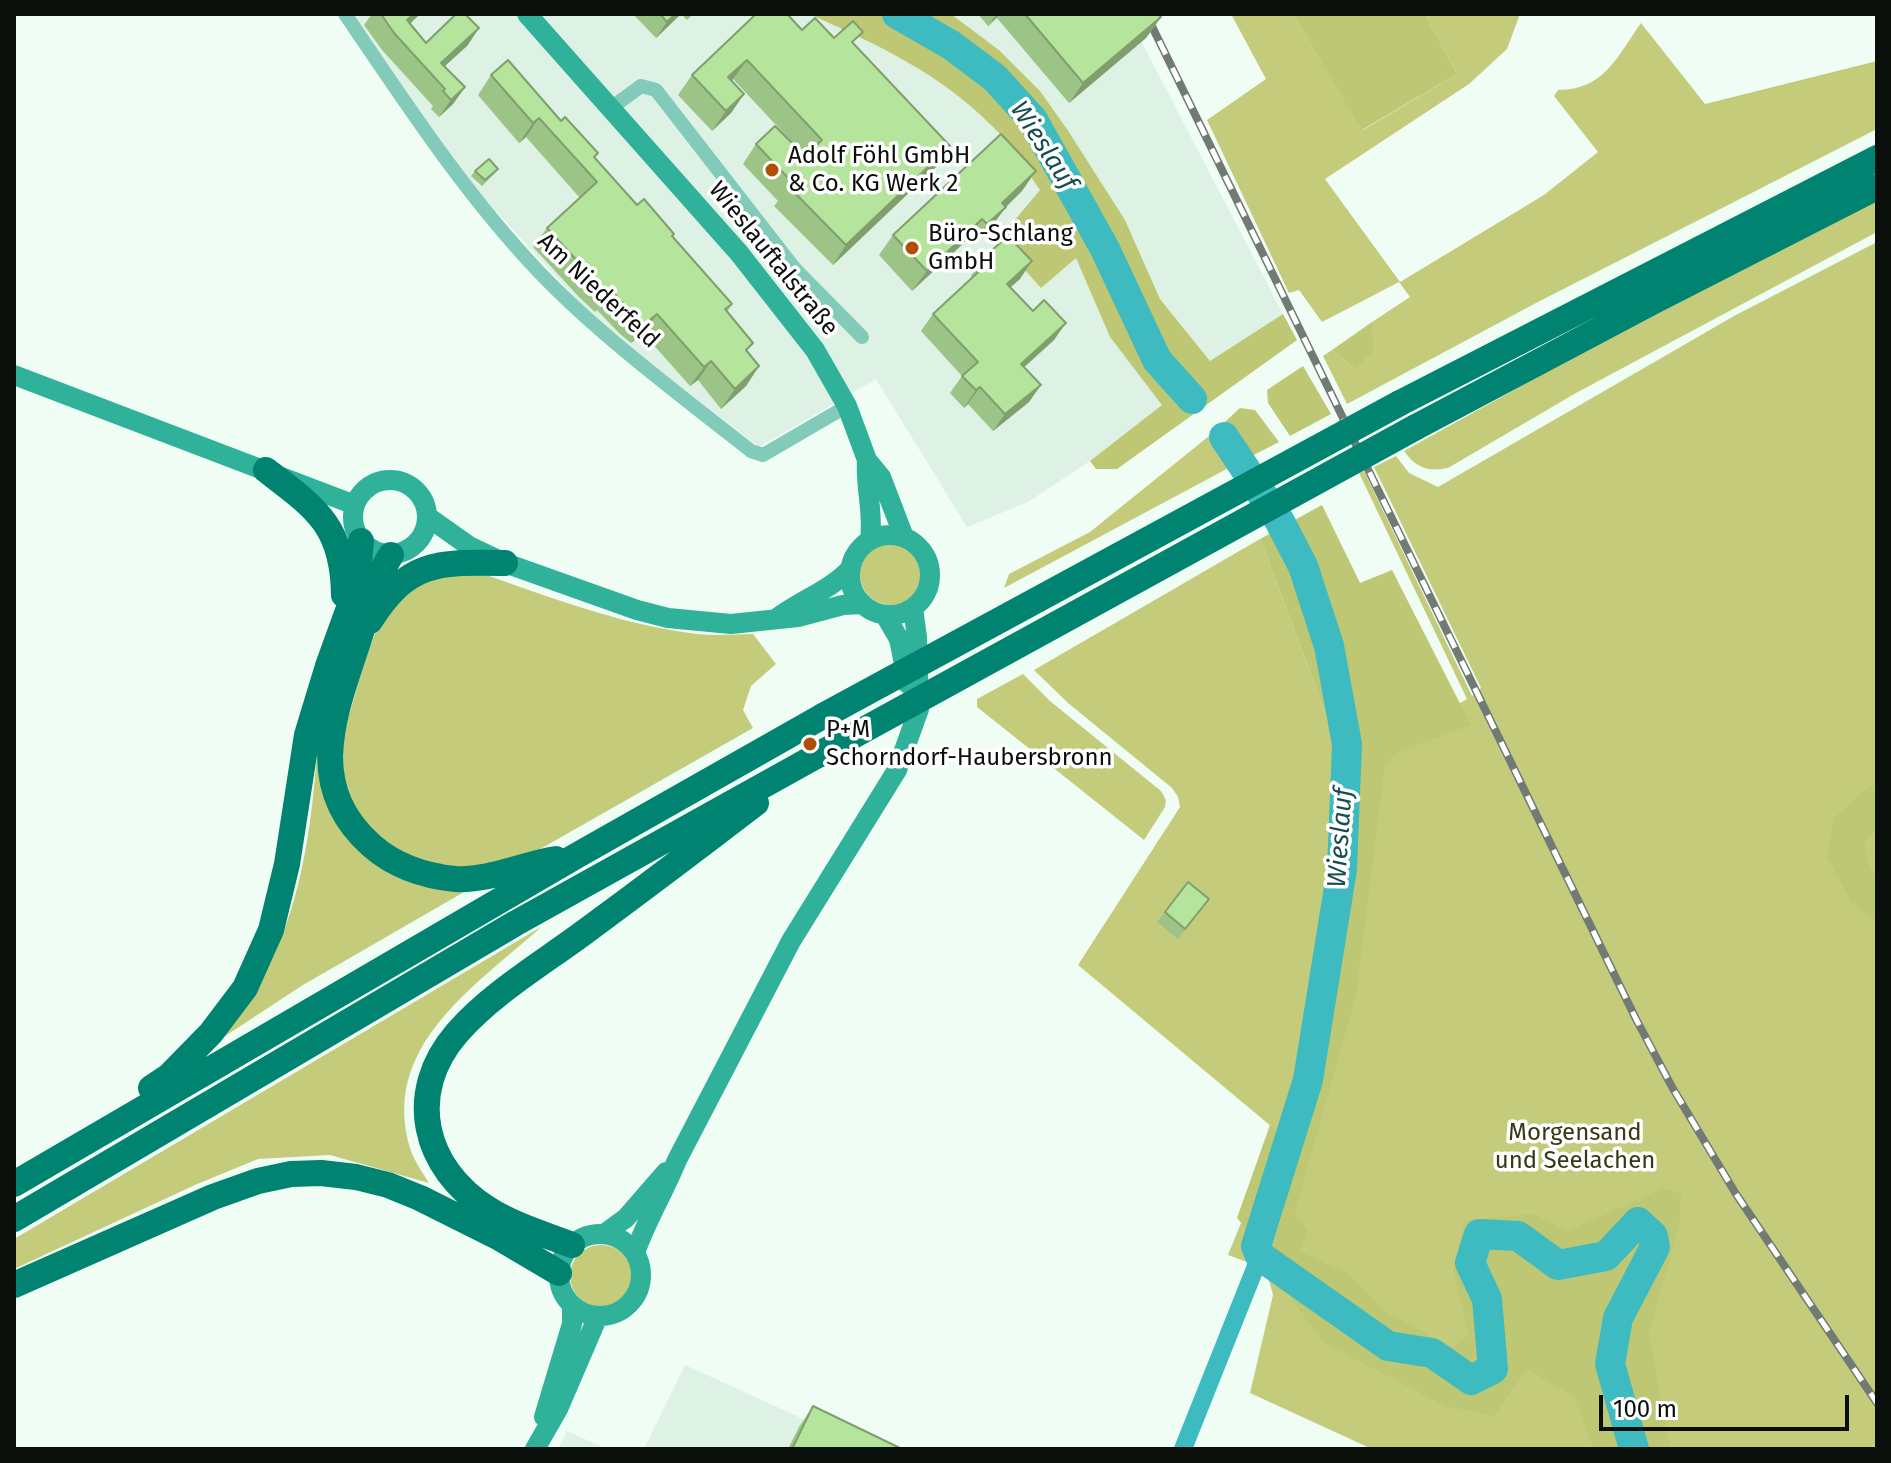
<!DOCTYPE html>
<html>
<head>
<meta charset="utf-8">
<style>
	body { margin:0 }
	#map { position:relative; width:1891px; height:1463px; overflow:hidden; background:#effdf4; font-family:"Fira Sans",sans-serif }
	canvas { display:block }
	.frame { position:absolute; inset:0; border:16px solid #0b0f0c; pointer-events:none }
	.scale { position:absolute; left:1599px; top:1395px; width:250px; height:36px; box-sizing:border-box; border:4px solid #0b0f0c; border-top:0; padding-left:10px; font-size:24px; line-height:28px; white-space:nowrap; color:#0b0f0c; -webkit-text-stroke:6px #fff; paint-order:stroke }
</style>
</head>
<body>
<div id="map">
<canvas width="1891" height="1463"></canvas>
<div class="frame"></div>
<div class="scale">100 m</div>
</div>
<script>
const g = document.querySelector('canvas').getContext('2d');
g.lineJoin = 'round';
function fill(path, color) {
  g.fillStyle = color;
  g.fill(path, 'evenodd');
}
function stroke(path, color, width, dash) {
  g.strokeStyle = color;
  g.lineWidth = width;
  g.lineCap = dash ? 'butt' : 'round';
  g.setLineDash(dash || []);
  g.stroke(path);
}
function write(font, color, halo, rows, align = 'center') {
  g.font = font + ' "Fira Sans",sans-serif';
  g.lineWidth = 7;
  g.setLineDash([]);
  g.textBaseline = 'middle';
  g.strokeStyle = halo;
  g.fillStyle = color;
  for (const [text, x, y, turn = 0] of rows) {
    g.save();
    g.translate(x, y);
    g.rotate((+turn || 0) * Math.PI / 180);
    g.textAlign = isNaN(turn) ? turn : align;
    if (halo) g.strokeText(text, 0, 0);
    g.fillText(text, 0, 0);
    g.restore();
  }
}
const built = new Path2D(`
	M353 14H809L889 50 944 82 994 128 1041 191 998 240 1076 257 1110 337 1163 405 1090 461 1028 502 967 527 876 379 759 447 601 326 461 173Z
	M951 14H1127L1283 314 1210 361 1160 299 1125 220 1067 129 1040 91 999 50Z
	M685 1365 869 1449H644Z
	M567 1431 607 1449H558Z`);
const green = new Path2D(`
	M1231 14H1293L1363 130 1457 74 1425 14H1520L1507 49 1469 84 1325 179 1400 282 1544 195 1598 152 1554 96 1558 90C1604 90 1617 57 1641 23L1705 104 1877 61V129L1538 302 1347 404 1323 356 1332 350 1354 368 1372 351V322L1410 297 1399 282 1322 322 1299 290 1289 293 1207 120 1266 79Z
	M1877 199V232L1576 393 1448 468C1428 472 1416 468 1404 451L1561 364Z
	M1877 242V1449H1372L1250 1393 1273 1295 1266 1269 1228 1255 1259 1179 1272 1127 1078 965 1180 807 1178 797 1172 788 1068 703 1034 670 1260 539 1327 718 1338 773 1467 699 1359 473 1364 471 1472 696 1481 688 1374 467 1396 456 1409 473 1438 487 1734 316Z
	M1214 432 1236 464 1004 588 1009 574 1090 532Z
	M860 574a31 31 0 1 1 62 0a31 31 0 1 1-62 0Z
	M478 572C549 597 622 625 697 634 715 636 735 634 753 634L776 664 751 686 743 710 753 728 535 852 497 865 461 868 407 858 371 831 344 792 343 736 362 670 376 630 411 582Z
	M1023 674 1050 701 1161 791 1166 800 1165 807 1144 840 977 707V699Z
	M318 739 342 825 471 888 303 985 213 1044C232 1018 256 991 270 963 304 895 313 813 318 739Z
	M541 927C475 987 378 1047 411 1151 415 1162 423 1173 429 1183L330 1155 258 1159 195 1185 14 1269V1239Z
	M570 1276a31 31 0 1 1 62 0a31 31 0 1 1-62 0Z`);
const forest = new Path2D(`
	M809 14H951L999 50 1040 91 1067 129 1125 220 1160 299 1210 361 1283 314 1297 340 1117 469H1096L1090 461 1162 405 1110 337 1076 258 1041 288 998 240 1040 190C1025 169 1011 144 992 126 938 72 878 45 809 14Z
	M1293 14H1425L1457 74 1362 130Z
	M1372 322 1373 351 1355 369 1332 350Z
	M1303 366 1331 414 1290 436 1268 403 1267 390Z
	M1240 408 1255 410 1279 442 1236 464 1214 432Z
	M1322 505 1360 583 1392 570 1471 725 1397 753 1385 765 1356 996 1295 1211 1308 1232 1300 1251 1349 1274 1384 1311 1454 1348 1469 1333 1453 1271 1464 1221 1532 1214 1568 1231 1663 1188 1681 1193 1679 1228 1649 1332 1670 1449H1594L1574 1397 1527 1369 1494 1416 1445 1406 1324 1343 1291 1298 1296 1273 1275 1262 1237 1218 1270 1125 1277 1130 1296 1064 1330 898 1337 776 1327 718 1260 539Z
	M1877 783V830L1864 844 1870 869 1877 876V922L1852 903 1827 857 1833 819 1864 790Z`);
const canal = new Path2D(`
	M1183 1449 1260 1256`);
const river = new Path2D(`
	M897 14 951 45 995 78 1033 120 1105 249 1157 360 1192 399
	M1224 437 1279 520 1303 566 1329 646 1347 744 1342 869 1308 1080 1256 1246 1260 1256 1388 1346 1432 1353 1471 1380 1493 1369 1487 1299 1470 1263 1479 1234 1518 1236 1558 1265 1606 1256 1638 1222 1653 1236 1655 1247 1618 1318 1610 1364 1634 1449`);
const street = new Path2D(`
	M345 14C405 102 464 193 538 271 599 335 681 396 751 451L763 455 847 406
	M611 108 641 86 656 90 795 269 862 337`);
const secondary = new Path2D(`
	M527 14 739 253 815 350 847 406 867 460 881 477 904 537
	M14 375 355 505
	M867 460C865 487 874 514 870 540
	M353 517a37 37 0 1 1 74 0a37 37 0 1 1-74 0Z
	M428 517 469 546 505 563 637 610 668 618 731 624 798 617 843 605 863 604
	M850 575a40 40 0 1 1 80 0a40 40 0 1 1-80 0Z
	M885 615 899 639 908 684
	M777 618C801 600 831 590 851 568
	M604 1234 626 1218 666 1172
	M559 1275a41 41 0 1 1 82 0a41 41 0 1 1-82 0Z
	M635 1253C646 1221 664 1192 677 1160L791 941 897 770 919 709 917 637 913 608
	M544 1417 572 1324V1305
	M535 1449 558 1409 598 1316`);
const highway = new Path2D(`
	M1400 403 1877 158
	M1416 427 1652 302 1877 187
	M266 470C317 509 343 526 344 595
	M391 555C373 583 368 613 357 645 333 717 305 787 372 846 395 866 425 876 455 879 490 881 523 864 556 859
	M370 621C408 560 439 562 505 563
	M151 1088 169 1076 211 1033 245 988 271 930 287 864 307 735 328 666 357 586 361 541
	M14 1184 576 856 823 716
	M14 1219 516 923 818 755
	M572 1245C544 1234 513 1225 488 1209 423 1168 405 1093 457 1033 492 993 543 963 586 931 643 889 700 846 756 803
	M14 1285 213 1197 258 1181 291 1174 321 1173 356 1177 388 1185 420 1198 498 1237 559 1273`);
const rail = new Path2D(`
	M1146 14 1636 1019 1672 1087 1736 1194 1877 1403`);
const highwayBridge = new Path2D(`
	M823 716 1400 403
	M818 755 1416 427`);
const wall = new Path2D(`
	M372 14H420L410 24 426 43 479 28 467 46 444 66 465 87 453 104 439 117 431 109 433 106 382 50 364 25Z
	M633 14H681L656 38Z
	M681 14H693L687 20Z
	M978 14H1158L1161 17 1146 38 1069 103 997 18 988 26Z
	M802 30 834 38 854 45 950 146 937 166 833 265 774 206 778 201 743 164 756 144 805 156 733 79 732 80 744 94 731 113 712 131 678 95 692 75Z
	M491 75 561 121 598 153 595 158 637 205 674 234 672 237 732 304 727 312 747 352 759 366 746 386 721 409 698 380 690 386 643 333 631 343 620 334 597 310 595 312 579 297 533 247 547 228 580 198 526 137 519 143 478 95Z
	M498 169 494 174 482 186 471 176 475 171Z
	M1022 191 1006 207 991 227 973 245 968 239 912 291 879 255 893 235Z
	M983 258 1020 279 1010 287 1054 340 1024 367 1029 402 993 431 968 404 964 408 950 393 962 376 921 331 933 314 972 277 971 276Z
	M1202 909 1178 939 1157 922 1165 912Z
	M813 1406 902 1449H788L799 1427Z`);
const shadedWall = new Path2D(`
	M414 14H420L395 37 407 20Z
	M675 14H681L656 38 667 22Z
	M997 14H1000L988 26Z
	M1161 17 1146 38 1069 103 1083 83Z
	M479 28 467 46 434 76 441 63Z
	M747 60 733 79 715 97 728 77Z
	M465 87 453 104 439 117 451 100Z
	M744 94 731 113 712 131 726 111Z
	M539 118 526 137 519 143 533 123Z
	M950 146 937 166 833 265 846 245Z
	M1036 171 1022 191 988 224 1002 203Z
	M1006 207 991 227 973 245 987 224Z
	M982 219 968 239 912 291 927 271Z
	M1032 261 1020 279 995 301 1007 284Z
	M657 314 643 333 631 343 645 324Z
	M1066 323 1054 340 1009 381 1021 364Z
	M711 361 698 380 690 386 704 367Z
	M759 366 746 386 721 409 735 389Z
	M1041 385 1029 402 993 431 1005 414Z
	M980 387 968 404 964 408 976 390Z`);
const building = new Path2D(`
	M381 14H414L407 20 426 43 456 14H465L479 28 441 63 465 87 451 100 443 91 445 89 394 33Z
	M660 14H675L667 22Z
	M756 14H787L802 30 815 18 834 38 853 21 863 32 852 42 950 146 846 245 788 186 792 182 756 144 775 126 805 156 822 140 747 60 728 77 744 94 726 111 692 75Z
	M1025 14H1158L1161 17 1083 83Z
	M508 60 561 121 565 117 598 153 594 157 637 205 644 199 674 234 672 236 732 304 725 309 753 343 746 350 759 366 735 389 711 361 704 367 657 314 645 324 634 315 611 290 608 292 593 278 547 228 597 182 539 118 533 123 491 75Z
	M1001 134 1036 171 1002 203 1006 207 987 224 982 219 927 271 893 235Z
	M489 159 498 169 485 180 475 171Z
	M1008 236 1032 261 1007 284 1033 311 1044 300 1066 323 1021 364 1041 385 1005 414 980 387 976 390 962 376 978 362 933 314 988 263 983 258Z
	M1188 882 1209 899 1185 929 1165 912Z
	M813 1406 902 1449H792Z`);
const markers = [
	[772,170,8,"#ae4f01"],
	[912,248,8,"#ae4f01"],
	[810,744,8,"#ae4f01"]
];
const poiNames = [
	["Adolf Föhl GmbH",788,156],
	["& Co. KG Werk 2",788,184],
	["Büro-Schlang",928,234],
	["GmbH",928,262],
	["P+M",826,730],
	["Schorndorf-Haubersbronn",826,758]
];
const streetNames = [
	["Wieslauftalstraße",773,259,51],
	["Am Niederfeld",598,291,43]
];
const parkNames = [
	["Morgensand",1575,1133],
	["und Seelachen",1575,1161]
];
const waterNames = [
	["Wieslauf",1043,146,57],
	["Wieslauf",1341,838,-86]
];
fill(built, '#ddf1e4');
fill(green, '#c4cc7c');
fill(forest, '#bec773');
stroke(canal, '#3dbbc1', 18);
stroke(river, '#3dbbc1', 30);
stroke(street, '#82cab9', 14);
stroke(secondary, '#30b19a', 20);
stroke(highway, '#008371', 26);
stroke(rail, '#727a75', 8);
stroke(rail, '#fff', 5, [15]);
stroke(highwayBridge, '#008371', 26);
fill(wall, '#9cc486');
fill(shadedWall, '#7fa06d');
fill(building, '#b5e49c');
stroke(building, '#7fa06d', 2);
for (const [x, y, r, color] of markers) {
  const dot = new Path2D();
  dot.arc(x, y, r, 0, 2 * Math.PI);
  g.fillStyle = color;
  g.fill(dot);
  stroke(dot, '#fff', 3);
}
write('24px', '#0b0f0c', '#fff', poiNames, 'left');
write('24px', '#0b0f0c', '#fff', streetNames);
write('24px', '#363915', '#fff', parkNames);
write('italic 26px', '#174d4f', '#fff', waterNames);
</script>
</body>
</html>
